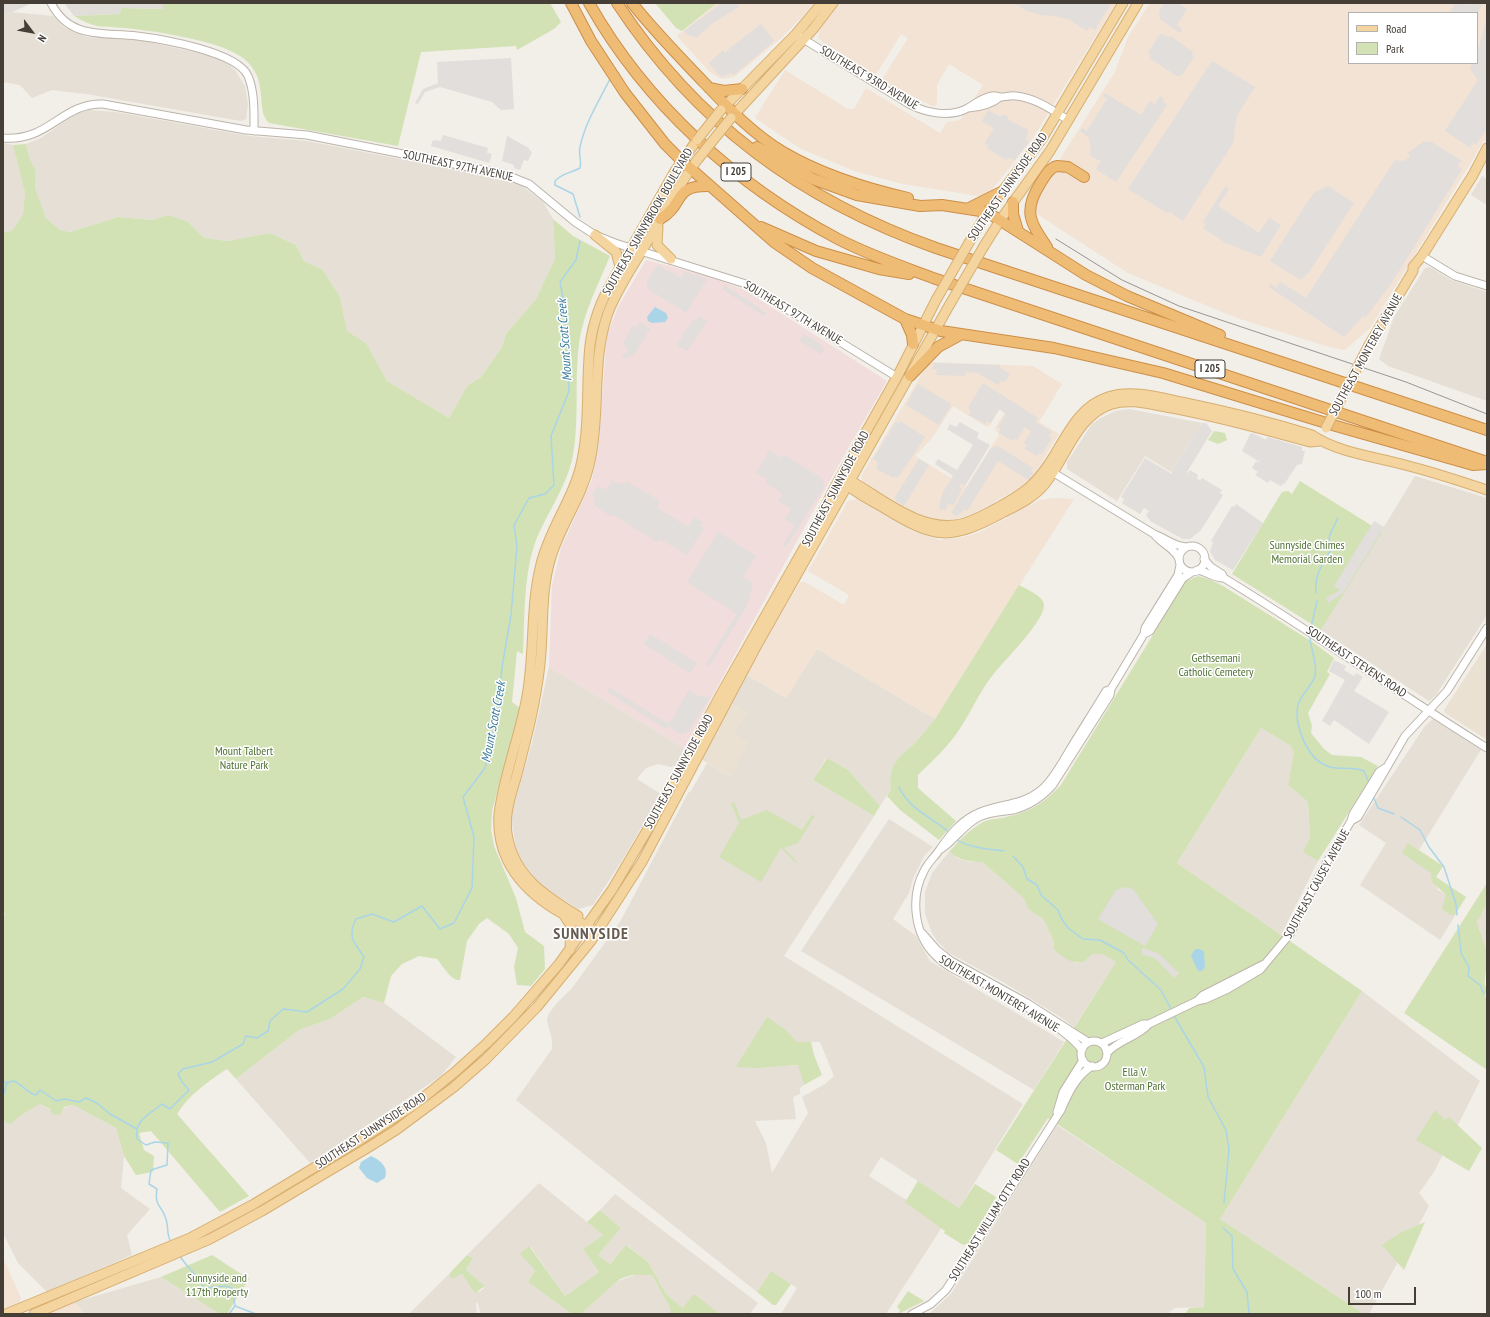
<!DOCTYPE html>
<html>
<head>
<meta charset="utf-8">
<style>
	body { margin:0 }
	#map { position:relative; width:1490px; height:1317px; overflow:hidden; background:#f2eee8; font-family:"PT Sans Narrow",sans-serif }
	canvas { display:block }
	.frame { position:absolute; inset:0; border:4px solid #443e37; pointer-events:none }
	.legend { position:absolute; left:1348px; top:12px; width:130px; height:52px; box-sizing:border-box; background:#fff; border:1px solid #b4b2af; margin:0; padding:5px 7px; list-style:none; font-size:12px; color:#443e37 }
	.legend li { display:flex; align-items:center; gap:8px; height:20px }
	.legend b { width:20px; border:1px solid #b4b2af }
	.north { position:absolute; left:12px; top:12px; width:40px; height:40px; -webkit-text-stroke:3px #fff; paint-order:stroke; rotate:122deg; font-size:11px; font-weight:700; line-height:16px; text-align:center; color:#443e37 }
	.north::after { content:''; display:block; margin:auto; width:14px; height:18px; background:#443e37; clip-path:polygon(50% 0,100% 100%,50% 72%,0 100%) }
	.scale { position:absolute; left:1348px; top:1287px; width:68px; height:18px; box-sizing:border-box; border:2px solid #443e37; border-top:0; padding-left:5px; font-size:12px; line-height:14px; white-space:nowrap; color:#443e37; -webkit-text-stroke:3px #fff; paint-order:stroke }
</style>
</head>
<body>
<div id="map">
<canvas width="1490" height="1317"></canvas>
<div class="frame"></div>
<ul class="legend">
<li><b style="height:5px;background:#f4d49f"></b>Road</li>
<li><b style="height:11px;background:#d2e2b5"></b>Park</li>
</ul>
<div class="north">N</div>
<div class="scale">100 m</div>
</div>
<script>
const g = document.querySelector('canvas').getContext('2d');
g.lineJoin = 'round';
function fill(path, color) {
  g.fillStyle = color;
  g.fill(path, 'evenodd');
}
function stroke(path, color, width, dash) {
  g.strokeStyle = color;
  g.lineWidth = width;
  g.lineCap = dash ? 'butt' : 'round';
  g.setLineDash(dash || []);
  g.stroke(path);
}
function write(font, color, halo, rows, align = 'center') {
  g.font = font + ' "PT Sans Narrow",sans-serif';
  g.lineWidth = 3;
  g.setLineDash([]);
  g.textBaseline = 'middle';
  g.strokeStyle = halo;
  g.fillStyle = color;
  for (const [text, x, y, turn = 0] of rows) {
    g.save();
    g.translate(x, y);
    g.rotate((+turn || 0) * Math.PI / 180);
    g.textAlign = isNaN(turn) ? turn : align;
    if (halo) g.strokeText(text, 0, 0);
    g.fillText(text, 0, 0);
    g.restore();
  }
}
const residential = new Path2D(`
	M12 12 53 16 65 28 86 37 140 40 217 57 224 60 235 70 245 86 248 104 246 119 241 121 86 94 52 90 32 98 20 85 3 82V16Z
	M88 110 116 112 249 136 307 141 504 179 521 185 543 202 553 219 555 259 536 299 506 334 502 347 481 377 467 386 449 418 387 381 366 343 347 331 340 297 323 270 304 261 296 245 270 233 228 241 204 238 187 221 168 215 153 220 118 217 70 232 60 230 46 218 35 188 36 171 30 160 26 144 41 138 74 115Z
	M3 143 13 145 25 193 23 214 12 231 3 232Z
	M1482 176 1487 179V205L1471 195Z
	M1430 267 1451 280 1487 292V401L1388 366 1379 359 1394 317 1425 268Z
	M1129 409 1202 423 1171 472 1145 456 1117 501 1067 469V462L1092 424 1099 419 1115 411Z
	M1415 476 1487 498V615L1436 695 1429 701 1321 630Z
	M817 649 935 719 915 743 899 757 890 781 891 789 880 806 848 770 826 758 813 780 874 816 784 956 1023 1104 959 1208 881 1157 869 1176 944 1224 886 1314H781L797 1288 771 1271 757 1292 516 1100 552 1049V1040L547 1021 548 1015 556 1004 572 988 620 922 688 793 691 791 707 763 731 777 734 733 747 713 732 704 747 675 786 698ZM786 1030 797 1042H820L834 1076 825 1084 802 1097 808 1113 772 1173 766 1143 755 1121 796 1119 793 1097 800 1094V1088L804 1085 799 1065 760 1068Z
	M549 667 684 748 677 765 671 767 658 764 646 768 637 779 661 794 621 862 593 905 578 909 533 880 519 860 515 842 511 816 532 743Z
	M1434 718 1482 748 1419 850 1408 843 1431 873 1438 890 1446 895 1455 915 1456 914 1440 940 1360 885 1386 843 1359 825 1425 726Z
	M1261 728 1291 746 1295 753 1288 785 1308 802 1310 838 1304 852 1318 861 1281 935 1177 863Z
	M889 819 933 847 925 855 914 876 909 893 893 919 916 936 930 961 1064 1042 1034 1090 801 951Z
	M949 852 959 859 970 862H982L1009 885 1024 899 1028 909 1044 920 1054 942V949L1075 963 1084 962 1091 954H1102L1116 962 1074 1027 1059 1016 1003 982 949 953 937 941 931 931 925 913V892L932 873Z
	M1487 904V950L1477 922Z
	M1362 991 1480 1081 1434 1172 1419 1193 1429 1206 1369 1314H1364L1220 1219Z
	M363 997 384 1003 456 1057 441 1076 310 1163 236 1079 299 1030 330 1019Z
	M40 1104 54 1112 73 1105 116 1128 124 1156 121 1188 150 1209 127 1235 132 1255 47 1292 18 1263 3 1233V1120L10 1125 20 1116Z
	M1057 1125 1206 1223 1204 1307 1175 1308 1167 1314H929L951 1294Z
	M539 1183 603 1235 583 1249 599 1272 565 1296 530 1246 535 1270 528 1282 572 1314H482L480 1313 478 1303H476L477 1314H409L449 1274 451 1278 462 1274 479 1292 483 1289 485 1286 466 1270 473 1258 467 1255Z
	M615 1194 758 1303 750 1314H716L717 1312 683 1308 666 1294 648 1262 627 1245 609 1264 598 1255 621 1228 600 1210Z
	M635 1275H652L671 1310 668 1314H581L618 1281Z
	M161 1277 220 1314H85L75 1302Z`);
const commercial = new Path2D(`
	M717 3H814L806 13 780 39 734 77 724 79 719 78 710 72 677 36Z
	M839 3H1116L1031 141 993 188 985 195 978 196 903 184 857 172 801 149 755 118 785 70 848 109H854L866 88 940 133 947 122 960 120 983 85 949 64 937 85V103L935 106H932L894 87 884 81 883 78 908 38 901 34 877 73 874 74 823 42 818 38 820 29Z
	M1150 3H1487V136L1370 328 1345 350 1329 347 1237 318 1128 273 1037 214V203L1045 186 1058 169 1060 159 1115 72 1128 37ZM1349 13H1477V63H1349Z
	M929 362 1033 366 1062 384 1039 422 1059 434 1029 483 970 515 952 520H933L921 516 863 482 861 476ZM1006 399 1011 402 995 428 999 435 966 487 915 456 932 438 953 406 987 427 990 425Z
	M1054 498 1074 499 935 719 817 649 786 698 746 674 800 582H805L844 605 849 595 808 571 848 501 857 499 912 531 940 540 963 537 978 533 1040 500Z
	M3 1258 21 1298 19 1303 3 1310Z
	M75 1302 85 1314H46Z`);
const industrial = new Path2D(`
	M3 3H38L30 4 3 16Z
	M64 3H163V9L121 8 120 14 74 16Z`);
const education = new Path2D(`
	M1487 644V740L1445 713 1444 710Z
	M732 704 747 713 734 733 749 743 731 777 701 759Z`);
const medical = new Path2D(`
	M646 260 707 276 743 289 887 381 839 464 684 748 549 667 552 586 561 548 592 480 598 450 607 335 618 307Z`);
const green = new Path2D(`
	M163 3H550L561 22 554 29 517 50 516 46 421 52 398 146 269 123C254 109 271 80 243 58 222 41 154 31 126 28 103 26 95 29 74 16L120 14 121 8 163 9Z
	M655 3H717L682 31 676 28Z
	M26 144 30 160 36 171 35 188 46 218 60 230 70 232 118 217 153 220 168 215 187 221 204 238 228 241 270 233 296 245 304 261 323 270 340 297 347 331 366 343 387 381 449 418 467 386 481 377 502 347 506 334 536 299 555 259 553 219 573 236 610 256C598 285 583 313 579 344 574 382 580 423 572 460 565 489 547 513 536 540 523 575 525 617 523 654L517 651 512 702 520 708 492 811 491 829 494 846 516 898 525 932 544 946 545 969 531 986 517 985 514 967 518 948 509 934 487 918 479 924 467 941 460 980C451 981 443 966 437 959L419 956 402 964 391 976 384 1003 363 997 330 1019 299 1030 236 1079 227 1069C207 1082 190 1094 177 1114L249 1196 220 1212 151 1131 139 1133 144 1150 154 1156 153 1172 136 1175 124 1156 116 1128 73 1105 64 1107 60 1115 52 1114 50 1109 40 1104 20 1116 10 1125 3 1120V918L5 914 3 911V232L12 231 23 214 25 193 13 145Z
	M1214 431 1225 433 1227 440 1218 444 1208 440Z
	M1300 481 1382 532 1321 630 1232 574 1282 492 1288 491 1292 494Z
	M1198 576 1211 580 1223 586 1314 643 1334 658 1327 672 1330 674 1308 713 1312 726 1311 733 1324 749 1332 755 1361 757 1378 766 1318 861 1303 852 1310 838 1308 802 1288 785 1294 753 1291 746 1261 728 1177 863 1362 991 1220 1219 1364 1314H1185L1189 1308 1204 1307 1206 1223 1048 1118 1018 1164 996 1150 1116 962 1102 954H1092L1084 962C1071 964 1064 958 1054 949V942L1044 920 1028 909 1024 899 1009 885 982 862C968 862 960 860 949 852 959 841 969 830 983 822 992 818 1001 819 1010 816 1032 811 1046 801 1061 785L1186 581Z
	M1019 585C1026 589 1044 596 1044 605 1045 620 1006 659 996 671 981 688 972 711 959 730 948 747 932 761 918 775V788L956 821 939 840 900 810 887 796 891 789 890 781 892 769 899 757 915 743 935 719Z
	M827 758 848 770 880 806 874 816 813 780Z
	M734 802 741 820 767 810 802 830 812 815 815 816 798 843 784 848 797 862 796 863 781 848 761 882 719 857 739 823 731 803Z
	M1408 843 1443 866 1436 877 1466 897 1455 915H1451L1442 909 1446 895 1432 882 1431 873 1402 853Z
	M1487 883V904L1477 922C1480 932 1485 943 1487 952 1490 964 1483 975 1485 986L1487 987V994H1485L1487 1009V1070L1404 1013Z
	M767 1017 786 1030 797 1042H811L814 1055 822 1075 804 1085 798 1065 760 1068 736 1067Z
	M1435 1110 1445 1120 1449 1117 1482 1148 1469 1171 1416 1140Z
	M918 1181 959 1208 975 1184 996 1197 969 1243 963 1245 944 1233 945 1231 905 1202Z
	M600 1210 621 1228 598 1255 610 1264 626 1245 648 1262 666 1294 683 1308 694 1294 717 1312 716 1314H668L671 1310 652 1275H632L620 1279 581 1314H572L528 1282 535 1270 520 1254 529 1246 565 1296 599 1272 583 1249 603 1235 587 1222Z
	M1425 1222 1404 1270 1382 1245 1400 1233Z
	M212 1255 249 1279 227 1314H220L161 1277Z
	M467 1255 473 1258 466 1270 485 1286 475 1293 462 1274 451 1279 449 1274Z
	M771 1271 791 1284 776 1305H773L757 1292Z
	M908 1291 924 1301 898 1314 900 1310 897 1307Z`);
const parking = new Path2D(`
	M722 3H737L739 7 713 23 696 38 693 36 687 35 684 31Z
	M1014 3H1111L1095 30 1090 27 1087 31 1068 19 1055 16 1041 15 1027 11Z
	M1164 3H1179L1187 9 1177 25 1182 29 1180 33 1160 19 1159 12Z
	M1456 3 1464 5 1481 3V6L1477 14 1449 13Z
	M1487 17V128L1476 145 1472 143 1471 148 1445 131 1478 80 1470 69 1472 63H1477V54Z
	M761 24 774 41 734 75 732 73 721 77 709 63 723 50 726 53 729 49Z
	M1160 34 1172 37 1193 52 1192 55 1194 57 1182 75 1177 76 1149 58 1151 55 1148 53Z
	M511 58 514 109 501 110 492 102 440 87 425 92 418 104 415 103 423 89 438 83 437 62Z
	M1212 61 1255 87 1237 115 1233 143 1183 221 1170 212 1167 213 1128 189Z
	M1105 93 1141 115 1150 101 1155 104 1160 96 1164 99 1163 102 1167 105 1116 182 1096 169 1101 161 1090 156 1091 149 1089 138 1080 131 1082 128 1087 131 1107 99 1103 96Z
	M988 110 999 116 1006 115 1009 120 1028 130 1026 140 1029 142 1015 160 1008 158 1006 160 987 148 989 145 985 143 994 128 982 121Z
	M443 135 488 148 487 153 492 154 489 163 431 146 433 140 441 141Z
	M507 136 529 148V150L532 152 528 161 524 160 520 170 514 168V165L502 161Z
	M1424 141 1426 143 1430 141 1462 161 1458 164 1459 167 1462 169 1391 284 1365 318 1363 316 1344 337 1269 287 1270 284 1276 288 1280 282 1306 298 1395 160 1404 161 1410 157 1408 153Z
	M1328 186 1354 203 1309 272 1301 280 1270 261 1308 201 1315 192Z
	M1225 187 1229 189 1218 206 1259 233 1269 218 1281 225 1261 257 1226 243 1203 228 1206 224 1203 222Z
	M658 265 681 278 685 272 707 279 686 313 647 288V280Z
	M724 285 766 313 764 316 722 289Z
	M699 316 707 321 687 351 677 345 693 319 696 321Z
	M640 322 650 329 634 355 624 359 622 356 627 352 625 345 623 343 633 325 637 327Z
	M804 334 822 345 821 347 824 349 821 354 799 341Z
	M934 363 1000 365V368L1010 374 1005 382 1001 380 998 385 978 373 966 372 965 376 936 375 937 369H933Z
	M983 383 1038 418 1036 422 1052 432 1049 436 1052 438 1042 454 1039 453 1037 456 1025 449 1027 446 1024 443 1031 431 1025 427 1017 440 1014 438 1012 441 999 433 1001 429 998 427 1006 414 999 409 991 423 987 421 985 424 969 415 971 411 968 408Z
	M918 384 951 404 950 407 939 425 906 405Z
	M900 421 925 437 898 478 894 476 893 478 877 469V461L873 459 896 422 898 424Z
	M960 422 979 433 977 438 990 445 965 486 961 484 959 487 962 489 954 505 948 504 946 510 939 509 942 494 953 476 935 464 938 459 957 470 973 445 947 429 950 424 956 427Z
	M1202 423H1206L1212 431 1187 472 1184 470 1188 473 1190 470 1198 475 1197 478 1200 481 1202 478 1222 490 1220 493 1223 495 1201 530 1190 539H1183L1150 521 1146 515 1149 511 1144 508 1140 514 1122 503 1124 499 1121 497 1145 458 1172 474V471Z
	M1253 433 1266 440 1267 437 1292 444 1302 447V451H1305L1302 464 1297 465 1285 483 1280 486 1270 480 1268 483 1255 475 1258 472 1252 468 1256 461 1258 463 1261 458 1258 461 1242 451 1250 434Z
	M998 446 1033 468 1031 471 1033 473 1029 480 998 461 967 511 964 509 957 516 951 513 991 448Z
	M769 451 781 458 783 454 824 480 822 483 825 485 786 547 783 545 795 525 785 519 791 509 778 501 783 494 765 482 767 479 756 473Z
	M919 459 929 465 904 506 896 501 895 497Z
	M612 480 619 484 628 482 660 501 657 508 688 527 694 517 703 522 701 526 704 528 687 555 660 539 657 542 614 515 610 516 594 505 595 497 592 495 598 486 606 490Z
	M1236 504 1263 523 1233 570 1215 560 1210 551 1213 543 1211 541 1232 506 1234 507Z
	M1374 521 1384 527 1343 593 1328 603 1326 598 1340 590 1334 586Z
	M718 532 756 556 743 577 753 583 747 606 709 666 706 664 737 614 687 582Z
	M650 634 697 663 690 673 644 644Z
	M1334 660 1346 666 1344 670 1354 676 1356 673 1363 677 1354 691 1389 712 1369 744 1334 720 1330 726 1322 721 1345 680 1329 671Z
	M610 688 665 722 671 721 689 690 698 696 710 697 689 731 681 734 668 726 666 729 607 692Z
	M1125 887 1133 889 1158 924 1145 946 1098 919 1116 890Z
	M1142 948 1158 953 1179 973 1174 978 1158 961 1152 957 1142 955Z`);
const water = new Path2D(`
	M655 307 666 313 668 318 665 322 652 323 648 321 647 317Z
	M1195 949H1199L1204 951 1205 967 1202 971H1198L1191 956Z
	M371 1156C380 1160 389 1167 385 1178L377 1183 367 1178 359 1168 361 1162Z`);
const stream = new Path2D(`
	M580 217 573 194 555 185V181C562 173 571 173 580 168 582 161 578 154 580 147 585 123 599 101 610 79
	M1316 593C1314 576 1322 564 1331 550 1325 540 1333 528 1338 518
	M1311 627 1317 601
	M1310 636C1310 648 1318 664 1315 676 1312 685 1303 693 1299 702 1292 720 1306 755 1323 764 1336 772 1350 765 1364 771L1369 783
	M899 787C908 808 932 818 949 832
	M1373 796 1378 808 1394 814
	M1401 817 1420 830 1429 847 1444 867 1456 904 1457 915
	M956 839C968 848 990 849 1004 851
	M1013 856 1023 867 1027 879 1037 885 1041 895 1058 910 1061 918 1068 928 1083 939 1100 940 1124 953 1128 960 1161 990 1172 1011
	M1458 925 1461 953 1469 967 1468 976 1480 985 1484 994
	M1486 999 1487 1000
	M1173 1014 1204 1067 1208 1097 1226 1130 1229 1149 1224 1203
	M3 1081 6 1083 14 1081C23 1085 27 1093 36 1095L40 1090 56 1101 65 1099 79 1102 86 1098 97 1103 110 1114 137 1129
	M3 1096 7 1083
	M1223 1228 1232 1236 1233 1269 1247 1292 1249 1314
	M171 1242C166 1234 169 1228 166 1219 162 1205 154 1207 157 1189L149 1184 151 1170 167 1165 168 1143 155 1142 146 1145 137 1139C133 1121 151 1113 162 1104L170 1109 189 1090 182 1082 178 1074 183 1069 212 1062 243 1044 246 1036 257 1038 268 1031 270 1021 283 1009 307 1012 343 989 360 969 364 957C354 942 347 937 356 919L372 914 394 922 422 906 440 929 454 923 472 888 474 837 463 797 485 768 498 710 502 667 511 615 517 546 514 525 529 498 545 494 554 485 551 436 569 391 566 314 560 282 576 260 580 241
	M179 1255C187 1267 197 1275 204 1288L225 1286 232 1288 235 1306 256 1314
	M229 1314 235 1306`);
const minor = new Path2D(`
	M51 3C70 40 103 32 137 36 162 39 238 52 248 76 255 92 254 114 254 131
	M800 37 909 104C926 113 950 118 968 108 976 103 982 98 992 96 995 95 998 97 1001 97 1006 97 1011 95 1016 96 1036 98 1052 110 1068 120
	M968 108C979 107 992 104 1000 97
	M3 138C49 142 61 103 103 104L246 130 307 135 504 174 529 184 575 222 595 235 615 243 746 284 897 377
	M1422 256 1455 276 1487 286
	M1049 470 1154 534C1165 538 1175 547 1187 547
	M1154 534C1161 544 1175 548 1179 559
	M1179 559a13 13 0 1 1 26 0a13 13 0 1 1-26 0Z
	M1204 559 1211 567 1222 574 1224 578
	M1197 570C1206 571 1215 579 1224 578 1313 632 1398 693 1487 748
	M1144 634 1150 631 1183 578 1192 572
	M1351 821 1358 817 1365 805 1405 736 1447 691 1487 628
	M941 849C955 840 963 825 979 817 990 812 1001 812 1013 810 1029 806 1041 798 1052 786L1110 695 1111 689 1144 634 1145 628 1178 575 1180 565
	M922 933 937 950 951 961 1027 1003 1088 1042
	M1197 1001 1203 995 1264 964
	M1081 1054a13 13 0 1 1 26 0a13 13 0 1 1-26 0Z
	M1102 1043 1143 1024H1149L1197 1001 1206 999 1228 989 1260 970 1290 934 1321 872 1351 821 1353 814 1379 772 1385 768
	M1082 1050C1066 1028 1005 993 979 981 964 974 947 968 935 955 914 934 910 897 924 871 928 862 935 857 940 849 950 835 959 823 974 815 996 803 1021 807 1041 790 1053 780 1061 764 1069 751 1081 731 1094 711 1106 691L1111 689
	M1107 1053C1118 1040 1138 1037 1149 1024
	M1057 1112 1063 1092 1083 1060
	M912 1314 931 1304 946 1290 1061 1110C1068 1094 1076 1076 1092 1066`);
const major = new Path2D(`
	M722 109 796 34 822 3
	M731 118 814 28 833 3
	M658 227 657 245 671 259
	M595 235 616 252 620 267
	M970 241 991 206 1042 139 1123 3
	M984 246 1001 219 1050 151 1138 3
	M1369 345 1413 271V267L1422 256 1473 175 1487 148
	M845 480 851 481C883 499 921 533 961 524 974 521 985 514 997 508 1026 492 1036 485 1054 456 1068 433 1080 406 1108 397 1133 389 1161 398 1186 403 1229 412 1270 422 1312 435 1336 452 1376 457 1405 465 1433 472 1460 481 1487 490
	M844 482C855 493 871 500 884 508 936 540 950 541 1004 512 1018 505 1033 498 1044 485 1066 459 1076 415 1112 404 1131 398 1152 405 1172 408 1219 417 1264 429 1310 442L1320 441
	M564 915 571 926 570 950
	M578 916C546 896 516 878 508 839 503 818 510 798 516 778 526 740 536 703 540 664 544 628 540 592 551 557 561 524 583 496 590 461 601 412 591 361 608 313 617 289 633 266 646 244 663 215 678 185 698 159
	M593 930C583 923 573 919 563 914 524 892 496 860 499 814 504 774 520 736 527 696 535 652 530 607 541 564 550 527 575 497 582 460 590 422 586 383 590 345 593 322 601 300 613 280L675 171 697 140
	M6 1314 190 1238 254 1204 360 1140 414 1105 455 1072 487 1043 513 1017 559 964 612 890 652 822 721 694 813 532 835 487 897 377 936 300
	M34 1314 210 1239 262 1211 369 1147 396 1130 454 1087 486 1059 537 1007 591 941 642 862 757 645 950 304`);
const highway = new Path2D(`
	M571 3 591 41 625 93 665 144 682 161 774 242 812 268 905 319 941 331 1054 348 1163 373 1336 426 1473 465 1487 464
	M589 3C646 104 736 185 838 239 869 255 901 266 933 278L1487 462
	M617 3C696 123 801 200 936 248L1487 430
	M632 3C651 27 672 49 693 71 721 100 748 131 783 152 822 175 864 188 908 198
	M709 88 724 91 742 89
	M757 147 813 179 857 195 920 206 942 205 987 212 1086 275 1127 296 1220 335
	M1013 202V214L1018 231
	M969 208 1001 192
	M660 219C685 205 672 185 709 186
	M761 227 816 251 879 269 909 274
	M1047 247C1030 222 1023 211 1040 184 1045 176 1049 168 1057 166L1068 167 1084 177
	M905 319 912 335 913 344
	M910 376 938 347 960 335`);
const tram = new Path2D(`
	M1056 239 1122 280 1179 306 1406 382 1487 414`);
const majorBridge = new Path2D(`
	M697 140 721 110
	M698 159 731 118
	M936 300 970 241
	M950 304 984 246
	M1326 428 1369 345`);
const shields = [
	[736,172,30],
	[1210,369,30]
];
const shieldNames = [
	["I 205",736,172],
	["I 205",1210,369]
];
const streetNames = [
	["SOUTHEAST 93RD AVENUE",869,78,31],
	["SOUTHEAST 97TH AVENUE",458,166,12],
	["SOUTHEAST SUNNYSIDE ROAD",1008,187,-55],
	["SOUTHEAST SUNNYBROOK BOULEVARD",648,222,-60],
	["SOUTHEAST 97TH AVENUE",793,313,31],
	["SOUTHEAST MONTEREY AVENUE",1366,355,-61],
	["SOUTHEAST SUNNYSIDE ROAD",836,489,-62],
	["SOUTHEAST STEVENS ROAD",1356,662,34],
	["SOUTHEAST SUNNYSIDE ROAD",679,772,-61],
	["SOUTHEAST CAUSEY AVENUE",1317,884,-61],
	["SOUTHEAST MONTEREY AVENUE",999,994,31],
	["SOUTHEAST SUNNYSIDE ROAD",371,1131,-33],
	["SOUTHEAST WILLIAM OTTY ROAD",990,1220,-58]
];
const parkNames = [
	["Sunnyside Chimes",1307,546],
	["Memorial Garden",1307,560],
	["Gethsemani",1216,659],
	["Catholic Cemetery",1216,673],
	["Mount Talbert",244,752],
	["Nature Park",244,766],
	["Ella V.",1135,1073],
	["Osterman Park",1135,1087],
	["Sunnyside and",217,1279],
	["117th Property",217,1293]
];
const waterNames = [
	["Mount Scott Creek",565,340,-94],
	["Mount Scott Creek",494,722,-79]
];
const districtNames = [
	["SUNNYSIDE",591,934]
];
fill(residential, '#e5dfd6');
fill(commercial, '#f2e3d5');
fill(industrial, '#e1ddd9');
fill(education, '#eae1d3');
fill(medical, '#f1dddc');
fill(green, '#d2e2b5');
fill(parking, '#e1dedc');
fill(water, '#aad5e8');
stroke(stream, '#aad5e8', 1.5);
stroke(minor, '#bcb5ab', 9);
stroke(major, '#d7af71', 11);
stroke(highway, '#cd8f47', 12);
stroke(minor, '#fff', 7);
stroke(major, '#f4d49f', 9);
stroke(highway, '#efbc76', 10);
stroke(tram, '#969696', 1);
stroke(majorBridge, '#d7af71', 11, []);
stroke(majorBridge, '#f4d49f', 9);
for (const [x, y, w] of shields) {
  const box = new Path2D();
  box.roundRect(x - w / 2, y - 9, w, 18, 3);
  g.fillStyle = '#fff';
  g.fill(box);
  stroke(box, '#443e37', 1);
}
write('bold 11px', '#443e37', null, shieldNames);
write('12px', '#443e37', '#fff', streetNames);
write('12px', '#4e7031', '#fff', parkNames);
write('italic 13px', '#3a7c9e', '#fff', waterNames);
g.letterSpacing = '1px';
write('bold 16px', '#665b50', '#fff', districtNames);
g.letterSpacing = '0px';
</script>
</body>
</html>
